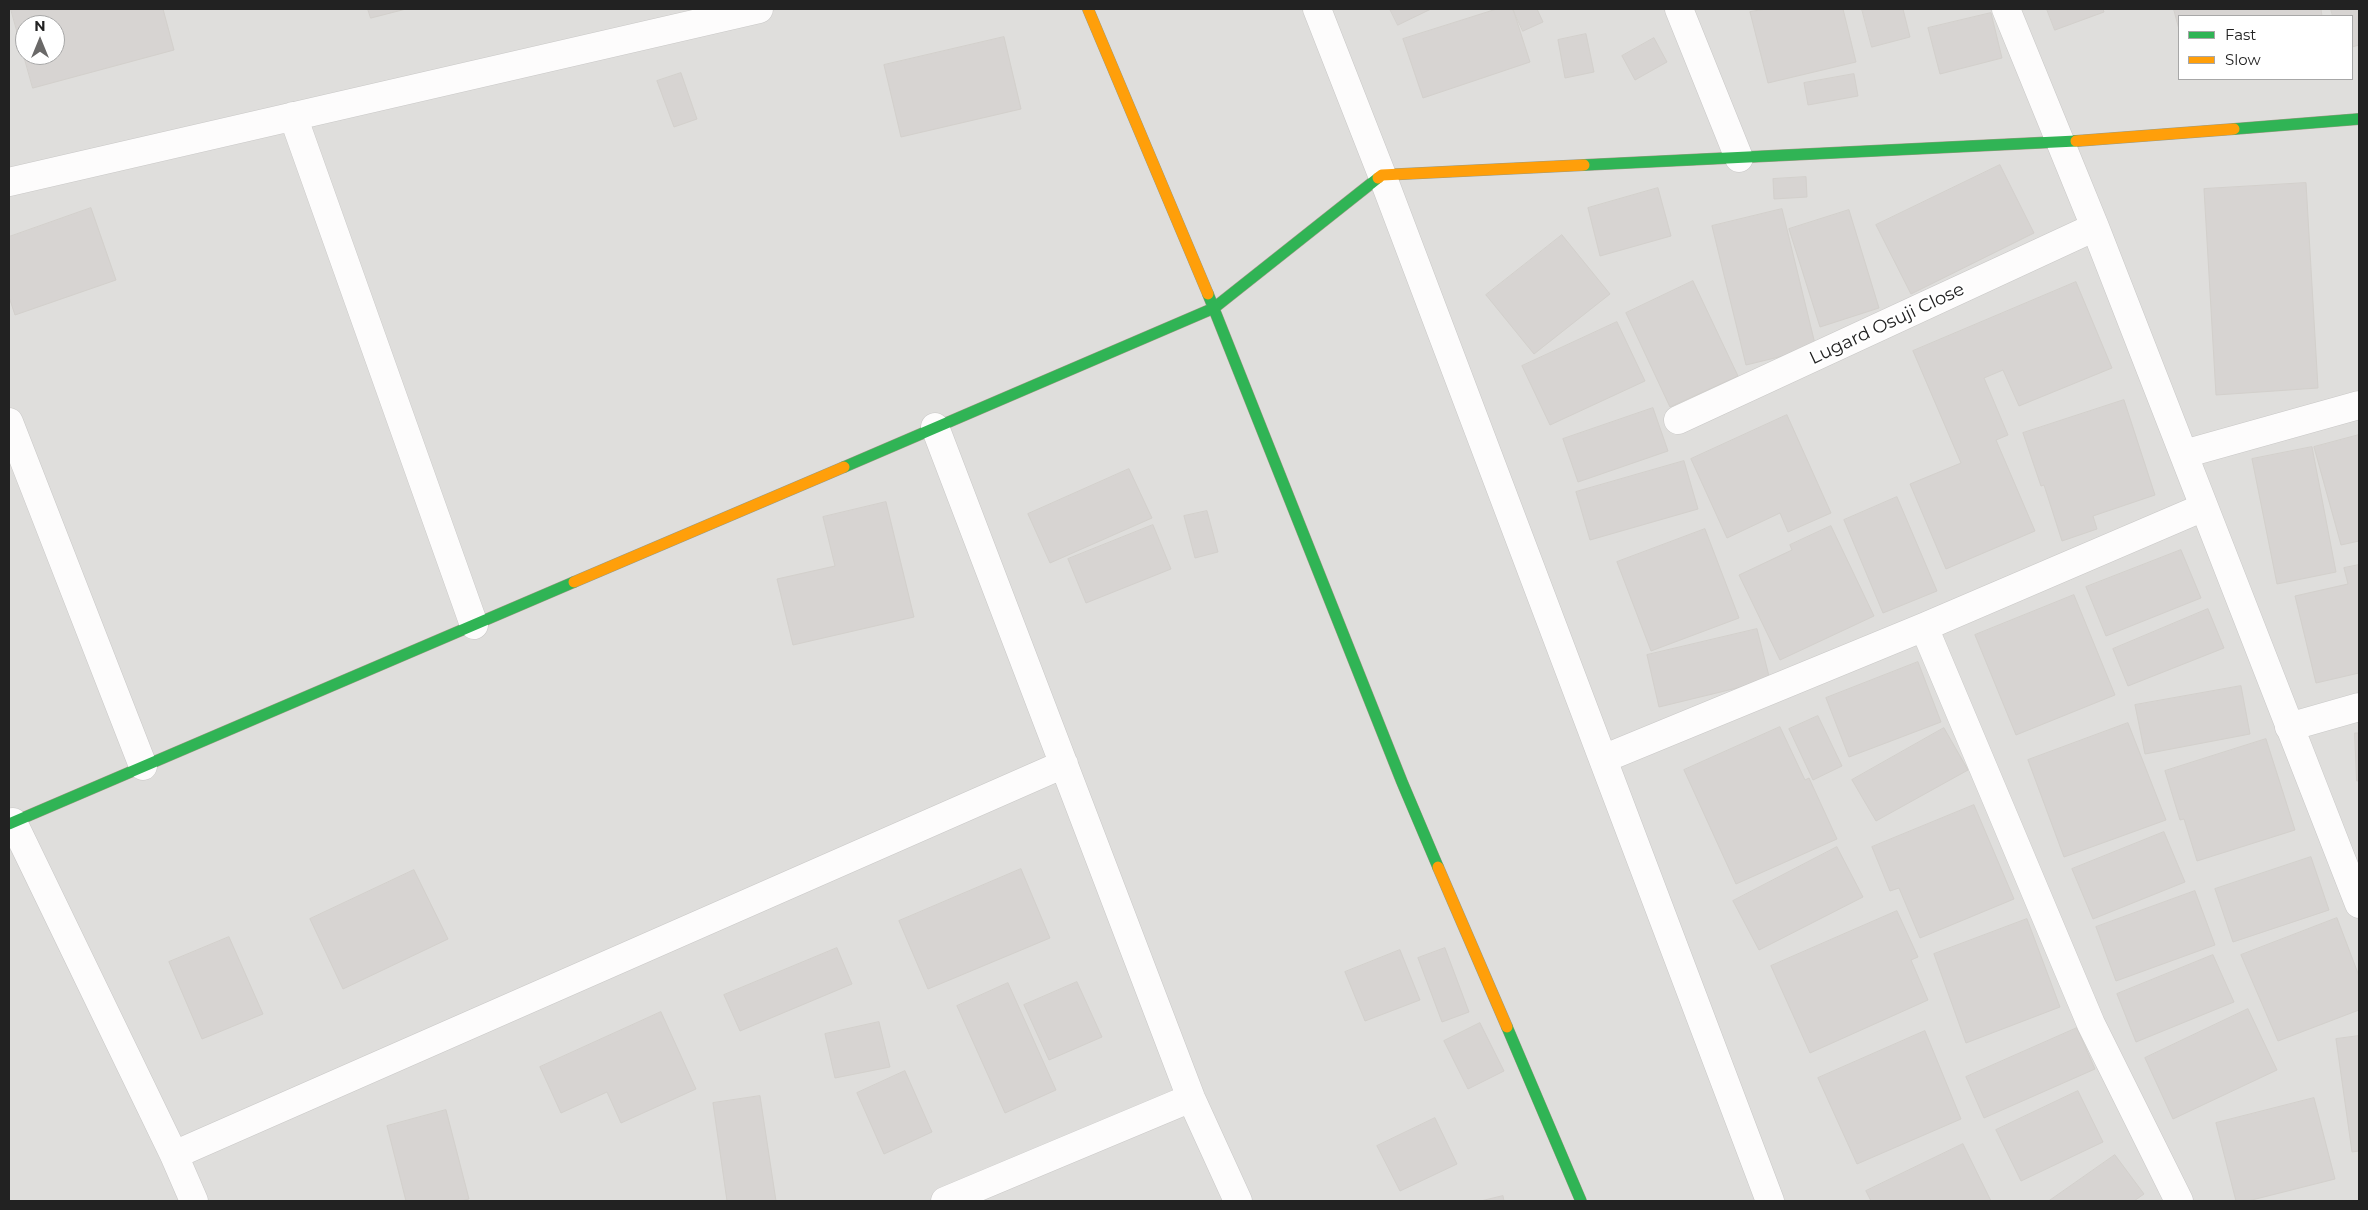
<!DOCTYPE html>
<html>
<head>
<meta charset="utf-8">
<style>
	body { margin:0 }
	#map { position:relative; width:2368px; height:1210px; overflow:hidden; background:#f0eeeb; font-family:Montserrat,sans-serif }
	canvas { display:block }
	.frame { position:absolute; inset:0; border:10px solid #222; pointer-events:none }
	.legend { position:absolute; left:2178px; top:15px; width:175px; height:65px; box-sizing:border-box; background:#fff; border:1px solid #a7a7a7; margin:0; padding:6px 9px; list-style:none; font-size:15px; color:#222 }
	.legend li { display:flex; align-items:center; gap:10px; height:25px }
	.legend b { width:25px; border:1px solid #a7a7a7 }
	.north { position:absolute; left:15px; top:15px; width:50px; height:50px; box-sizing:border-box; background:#fff; border:1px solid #a7a7a7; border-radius:50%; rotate:0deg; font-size:14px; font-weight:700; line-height:20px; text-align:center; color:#222 }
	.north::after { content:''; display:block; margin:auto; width:18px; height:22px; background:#6a6968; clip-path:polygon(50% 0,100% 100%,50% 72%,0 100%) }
</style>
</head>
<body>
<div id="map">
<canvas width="2368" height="1210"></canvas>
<div class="frame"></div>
<ul class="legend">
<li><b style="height:6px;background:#30b455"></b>Fast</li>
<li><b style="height:6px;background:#ff9f0a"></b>Slow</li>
</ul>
<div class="north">N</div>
</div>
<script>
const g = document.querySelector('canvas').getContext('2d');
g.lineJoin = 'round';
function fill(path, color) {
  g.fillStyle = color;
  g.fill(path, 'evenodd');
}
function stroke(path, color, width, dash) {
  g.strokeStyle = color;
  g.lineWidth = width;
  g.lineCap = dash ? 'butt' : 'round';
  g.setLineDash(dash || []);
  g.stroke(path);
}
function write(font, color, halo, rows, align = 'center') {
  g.font = font + ' Montserrat,sans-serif';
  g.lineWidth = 4.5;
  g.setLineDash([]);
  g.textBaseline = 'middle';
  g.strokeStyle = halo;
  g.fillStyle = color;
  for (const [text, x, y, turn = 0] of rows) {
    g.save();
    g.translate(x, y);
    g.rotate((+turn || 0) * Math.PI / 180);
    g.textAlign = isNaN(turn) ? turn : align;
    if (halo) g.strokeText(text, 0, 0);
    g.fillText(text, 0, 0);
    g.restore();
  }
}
const residential = new Path2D(`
	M9 9H2359V1201H9ZM2179 16H2352V79H2179ZM25 25H55V55H25Z`);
const building = new Path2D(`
	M11 9H163L174 50 33 88ZM25 25H55V55H25Z
	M368 9H406L371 18Z
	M1390 9H1431L1398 25Z
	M1497 9H1513L1530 62 1423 98 1403 39Z
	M1513 9H1537L1543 22 1523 31Z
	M1766 9H1843L1856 62 1768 83 1750 12Z
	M1862 9H1903L1910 37 1872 47Z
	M2047 9H2103L2104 12 2055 30Z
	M2174 9H2321L2322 16H2179V29Z
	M2331 9H2359V45L2352 47V16H2333Z
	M1991 13 2002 58 1940 74 1928 28Z
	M1586 34 1594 72 1565 78 1558 40Z
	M1004 37 1021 109 901 137 884 65Z
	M1654 38 1667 62 1635 80 1622 56Z
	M681 73 697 119 674 127 657 81Z
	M1854 74 1858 96 1808 105 1804 83Z
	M2000 165 2034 233 1911 294 1876 225Z
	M1806 177 1807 197 1774 199 1773 179Z
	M2306 183 2318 388 2216 395 2204 189Z
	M1658 188 1671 236 1600 256 1588 208Z
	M91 208 116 280 15 315 9 297V237Z
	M1782 209 1816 348 1746 365 1712 226Z
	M1849 210 1879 308 1820 327 1789 229Z
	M1562 235 1610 294 1534 354 1486 295Z
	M1693 281 1738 376 1670 407 1626 313Z
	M2076 282 2112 368 2019 406 2003 370 1984 378 2008 435 1996 440 2035 531 1946 569 1910 484 1961 463 1913 351Z
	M1617 322 1645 381 1550 425 1522 366Z
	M2124 400 2155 495 2093 516 2097 529 2062 541 2044 485 2041 486 2023 433Z
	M1653 408 1668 451 1578 482 1563 439Z
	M1787 415 1831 513 1788 532 1780 513 1727 538 1691 459Z
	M2359 435V541L2341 545 2314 447Z
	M2312 447 2336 572 2277 584 2252 459Z
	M1684 461 1698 509 1590 540 1576 492Z
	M1129 469 1152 518 1050 563 1028 514Z
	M1897 497 1937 591 1883 613 1844 520Z
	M886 502 914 617 793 645 777 579 835 566 823 517Z
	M1207 511 1218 552 1195 558 1184 516Z
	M1153 525 1171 569 1086 603 1068 559Z
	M1831 526 1874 616 1780 660 1739 575 1792 550 1790 545Z
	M1705 529 1739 618 1651 651 1617 562Z
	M2181 550 2201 598 2106 636 2086 587Z
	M2359 565V673L2316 683 2295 596 2348 584 2344 568Z
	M2074 595 2115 695 2016 735 1975 635Z
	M2208 609 2224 648 2128 686 2113 649Z
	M1757 629 1770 680 1659 707 1647 655Z
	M1918 662 1941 722 1849 757 1826 698Z
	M2241 686 2250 734 2145 754 2135 705Z
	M1818 716 1842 766 1813 780 1789 729Z
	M2128 723 2166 820 2064 857 2028 760Z
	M1780 727 1805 780 1809 778 1837 839 1736 884 1684 770Z
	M1944 728 1968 770 1876 821 1852 780Z
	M2355 733H2359V781H2357Z
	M2266 739 2295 830 2197 861 2184 819 2180 820 2165 771Z
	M1974 805 2014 899 1920 938 1899 888 1890 891 1872 847Z
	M2164 832 2185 882 2093 919 2072 869Z
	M1837 847 1863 897 1759 950 1733 901Z
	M2311 857 2329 910 2233 942 2215 889Z
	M1021 869 1050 938 928 989 899 921Z
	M414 870 448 939 343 989 310 919Z
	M2195 891 2215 945 2116 981 2096 927Z
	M1897 911 1918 957 1911 960 1928 1000 1810 1053 1771 966Z
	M2337 918 2359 976V1010L2278 1041 2241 955Z
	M2027 919 2060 1007 1966 1043 1934 954Z
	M229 937 263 1014 202 1039 169 962Z
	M837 948 852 984 740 1031 724 995Z
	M1445 948 1469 1012 1442 1022 1418 958Z
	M1400 950 1420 1000 1365 1021 1345 972Z
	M2213 955 2234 1002 2136 1042 2117 994Z
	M1077 982 1102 1037 1049 1060 1024 1005Z
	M1008 983 1056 1090 1005 1113 957 1006Z
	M2248 1009 2277 1070 2173 1119 2145 1058Z
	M661 1012 696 1089 621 1123 607 1092 561 1113 540 1067Z
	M879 1022 890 1067 835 1078 825 1034Z
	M1480 1023 1504 1071 1468 1089 1444 1041Z
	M2077 1028 2095 1069 1984 1118 1966 1077Z
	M1925 1031 1961 1119 1857 1164 1818 1078Z
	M2359 1036V1151L2352 1152 2336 1039Z
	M905 1071 932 1132 884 1154 857 1093Z
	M2078 1091 2103 1142 2021 1181 1996 1130Z
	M760 1096 776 1201H727L713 1103Z
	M2314 1098 2335 1179 2248 1201H2236L2216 1123Z
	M446 1110 469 1199 461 1201H406L387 1126Z
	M1435 1118 1457 1164 1400 1191 1377 1146Z
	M1963 1144 1991 1201H1871L1866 1191Z
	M2115 1155 2144 1194 2134 1201H2049Z
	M1503 1196 1504 1201H1481Z`);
const street = new Path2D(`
	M1317 9 1382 175 1770 1201
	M1679 9 1739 158
	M2006 9 2095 227 2359 904
	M293 116 474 625
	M9 182 759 9
	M1678 420 2095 227
	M9 422 143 766
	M935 427 1191 1098 1238 1201
	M2184 454 2359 405
	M1924 627 2091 1024 2179 1201
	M2289 727 2359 707
	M1603 759 1924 627 2204 507
	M13 822 174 1155 194 1201
	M174 1155 1064 764
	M945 1201 1191 1098`);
const fast = new Path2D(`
	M2234 129 2359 119
	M1584 165 2076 141
	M1208 294 1402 782 1438 867
	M844 467 1214 308 1378 178
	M9 824 574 582
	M1507 1027 1581 1201`);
const slow = new Path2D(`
	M1088 9 1208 294
	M2076 141 2234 129
	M1378 178 1382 175 1584 165
	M574 582 844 467
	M1438 867 1507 1027`);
const streetNames = [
	["Lugard Osuji Close",1887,324,-25]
];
fill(residential, '#dfdedc');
fill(building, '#d7d4d2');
stroke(building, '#d3d0cc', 1);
stroke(street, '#c9c8c7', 29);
stroke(fast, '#999a82', 12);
stroke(slow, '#999a82', 12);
stroke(street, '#fdfcfc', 28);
stroke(fast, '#30b455', 11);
stroke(slow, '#ff9f0a', 11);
write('18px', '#222', '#fff', streetNames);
</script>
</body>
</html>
